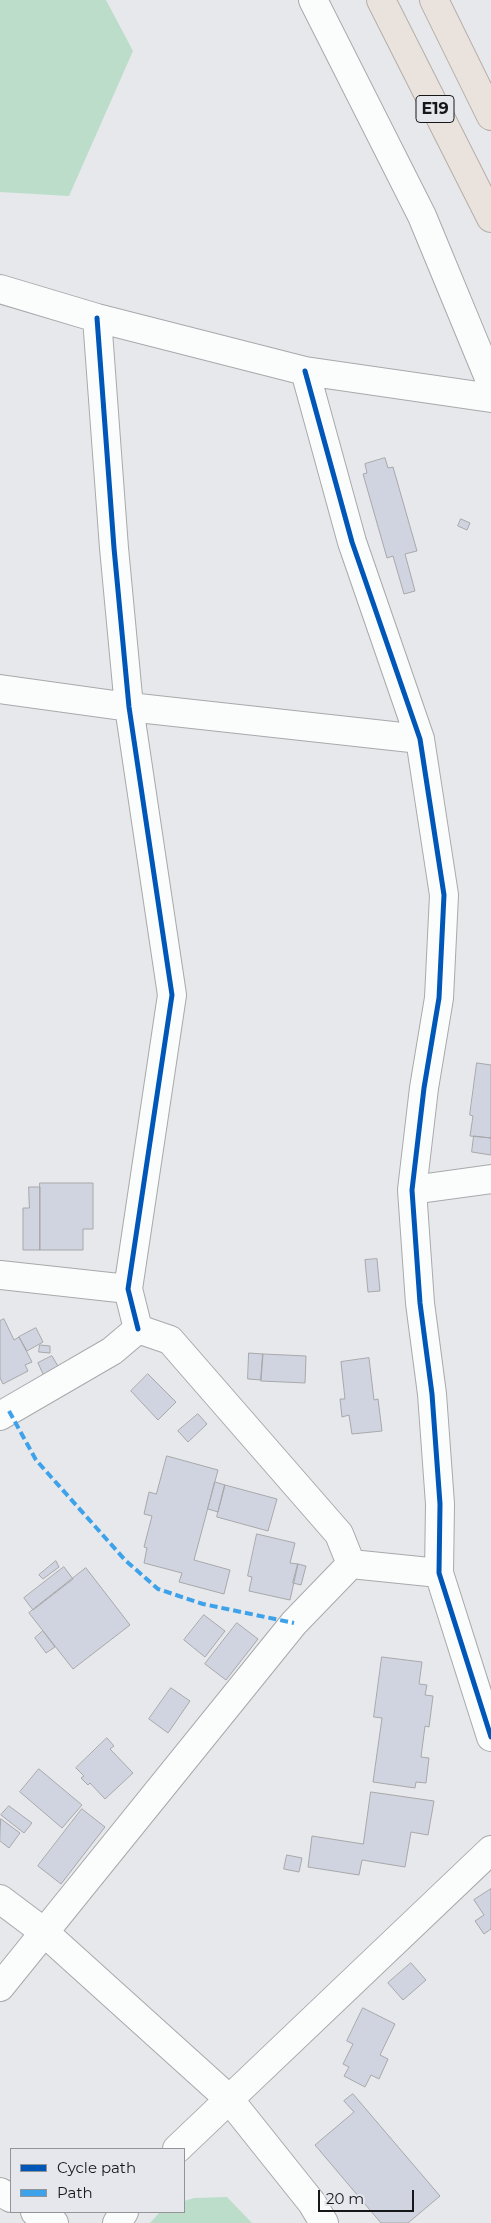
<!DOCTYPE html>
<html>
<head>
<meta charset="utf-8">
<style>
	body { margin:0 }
	#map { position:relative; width:491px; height:2223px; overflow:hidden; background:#e7e8eb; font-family:Montserrat,sans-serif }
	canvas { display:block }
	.legend { position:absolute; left:10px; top:2148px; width:175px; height:65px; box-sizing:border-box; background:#e6e7ec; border:1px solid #939497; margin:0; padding:6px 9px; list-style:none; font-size:15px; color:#161718 }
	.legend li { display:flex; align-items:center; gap:10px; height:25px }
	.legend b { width:25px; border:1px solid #939497 }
	.scale { position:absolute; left:318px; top:2190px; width:96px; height:22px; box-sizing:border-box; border:2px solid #161718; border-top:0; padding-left:6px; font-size:15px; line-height:18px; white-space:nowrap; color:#161718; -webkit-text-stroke:4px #e6e7ec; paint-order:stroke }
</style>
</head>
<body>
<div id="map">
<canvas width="491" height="2223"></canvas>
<ul class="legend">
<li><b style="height:6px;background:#0057b8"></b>Cycle path</li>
<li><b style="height:6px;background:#3da2ea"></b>Path</li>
</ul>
<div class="scale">20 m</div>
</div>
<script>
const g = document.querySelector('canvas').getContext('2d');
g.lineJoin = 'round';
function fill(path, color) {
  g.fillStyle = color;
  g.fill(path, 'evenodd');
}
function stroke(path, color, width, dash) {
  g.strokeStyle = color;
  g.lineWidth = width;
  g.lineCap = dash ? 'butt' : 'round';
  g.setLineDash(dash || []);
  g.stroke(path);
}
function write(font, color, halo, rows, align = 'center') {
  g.font = font + ' Montserrat,sans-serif';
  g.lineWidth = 4.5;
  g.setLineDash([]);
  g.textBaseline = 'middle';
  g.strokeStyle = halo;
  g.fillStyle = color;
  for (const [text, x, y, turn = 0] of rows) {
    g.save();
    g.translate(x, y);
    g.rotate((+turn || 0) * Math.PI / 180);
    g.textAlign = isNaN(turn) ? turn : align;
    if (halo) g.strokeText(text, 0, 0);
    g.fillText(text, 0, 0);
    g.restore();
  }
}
const green = new Path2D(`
	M0 0H106L133 51 69 196 0 192Z
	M227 2197 252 2223H150L160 2212H184V2201L194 2198Z`);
const building = new Path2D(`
	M385 458 388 468 393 467 417 551 405 554 415 591 404 594 393 556 387 558 363 474 367 473 365 464Z
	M461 519 470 523 467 530 458 526Z
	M477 1063 491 1065V1138L470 1136 473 1116 470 1115Z
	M474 1136 491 1138V1155L472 1152Z
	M40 1183H93V1229H83V1250H40Z
	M29 1187H40V1250H23V1208H29Z
	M377 1259 380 1291 368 1292 365 1260Z
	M4 1319 14 1340 19 1337 32 1362 25 1365 28 1371 3 1384 0 1378V1321Z
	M36 1328 43 1342 27 1351 19 1337Z
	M40 1345 50 1346V1353L39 1352Z
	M249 1353 263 1354 261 1380 248 1379Z
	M263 1354 306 1356 305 1383 261 1381Z
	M52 1356 59 1368 44 1376 38 1363Z
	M369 1358 374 1400 378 1399 382 1431 352 1434 349 1415 342 1417 340 1399H345L341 1362Z
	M148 1374 176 1402 158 1420 131 1391Z
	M198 1414 207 1424 188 1442 178 1431Z
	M167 1456 218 1470 194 1560 230 1570 224 1594 179 1582 182 1573 144 1563 147 1548 144 1547 152 1516 144 1514 149 1492 156 1494Z
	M215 1482 225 1485 218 1512 208 1509Z
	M225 1485 277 1499 268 1531 217 1517Z
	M257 1534 295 1543 290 1563 298 1564 290 1600 249 1591 252 1577 248 1576Z
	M56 1561 59 1567 43 1579 39 1575Z
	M298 1564 306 1566 301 1585 293 1583Z
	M64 1567 73 1579 33 1610 24 1598Z
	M86 1568 130 1625 73 1669 29 1613Z
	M204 1615 225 1631 205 1657 184 1640Z
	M237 1623 258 1639 226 1680 205 1664Z
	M43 1631 55 1647 46 1653 35 1638Z
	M382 1657 422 1662 419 1684 427 1685 425 1695 433 1696 429 1727 425 1726 421 1757 429 1758 426 1783 416 1782 415 1788 373 1782 382 1718 374 1717Z
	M171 1688 190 1701 168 1733 149 1719Z
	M107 1738 114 1746 110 1749 133 1773 105 1799 90 1783 88 1785 81 1778 84 1776 76 1768Z
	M39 1769 82 1805 62 1828 20 1792Z
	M371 1792 434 1801 428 1835 411 1832 405 1867 362 1860 359 1875 308 1867 312 1836 363 1844Z
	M9 1806 32 1823 24 1833 1 1815Z
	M82 1809 105 1827 61 1884 38 1866Z
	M1 1819 20 1833 9 1848 0 1841Z
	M287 1855 302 1858 299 1872 284 1869Z
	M491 1889V1929L484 1934 475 1921 484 1915 474 1900Z
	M411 1963 426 1980 403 2000 388 1983Z
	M363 2008 395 2024 380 2055 388 2059 379 2079 371 2075 365 2087 344 2076 349 2067 343 2064 353 2044 347 2041Z
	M353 2094 440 2196 408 2223H381L315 2145 354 2112 344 2101Z`);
const street = new Path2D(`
	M313 0 422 216 491 383
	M0 289 97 318 305 371 491 398
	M97 318 114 548 129 707 172 995 128 1289 138 1329
	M305 371 352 542 420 739 444 895 439 998 424 1088 412 1190 420 1303 432 1394 440 1504 439 1573 491 1737
	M0 689 129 707 420 739
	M412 1190 491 1179
	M0 1275 128 1289
	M138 1329 170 1340 339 1534 351 1564
	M0 1416 112 1351 138 1329
	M351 1564 439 1573
	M0 1987 294 1623 351 1564
	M177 2149 491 1850
	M0 2192 11 2198
	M35 2212 54 2223
	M117 2223 124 2212`);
const secondary = new Path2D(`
	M0 1899 44 1932 229 2099 312 2203 324 2223`);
const highway = new Path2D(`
	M381 0 491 218
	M434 0 491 116`);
const quiet = new Path2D(`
	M9 1411 36 1460 125 1560 158 1589 203 1604 294 1623`);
const cycleway = new Path2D(`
	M97 318 114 548 129 707 172 995 128 1289 138 1329
	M305 371 352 542 420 739 444 895 439 998 424 1088 412 1190 420 1303 432 1394 440 1504 439 1573 491 1737`);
const shields = [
	[435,109,38]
];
const shieldNames = [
	["E19",435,109]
];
fill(green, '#bcddc9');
fill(building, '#d0d4e0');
stroke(building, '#a8a8aa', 1);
stroke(street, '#a8a9ab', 30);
stroke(secondary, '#a8a9ab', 30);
stroke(highway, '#b5aea8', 30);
stroke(street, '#fbfcfc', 28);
stroke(secondary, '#fbfcfc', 28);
stroke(highway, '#eae3dd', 28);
stroke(quiet, '#3da2ea', 4, [8, 4]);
stroke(cycleway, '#0057b8', 5);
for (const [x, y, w] of shields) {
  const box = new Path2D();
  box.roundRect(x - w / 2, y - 13.5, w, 27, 4);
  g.fillStyle = '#e6e7ec';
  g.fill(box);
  stroke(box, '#161718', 1);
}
write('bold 16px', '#161718', null, shieldNames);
</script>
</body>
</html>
